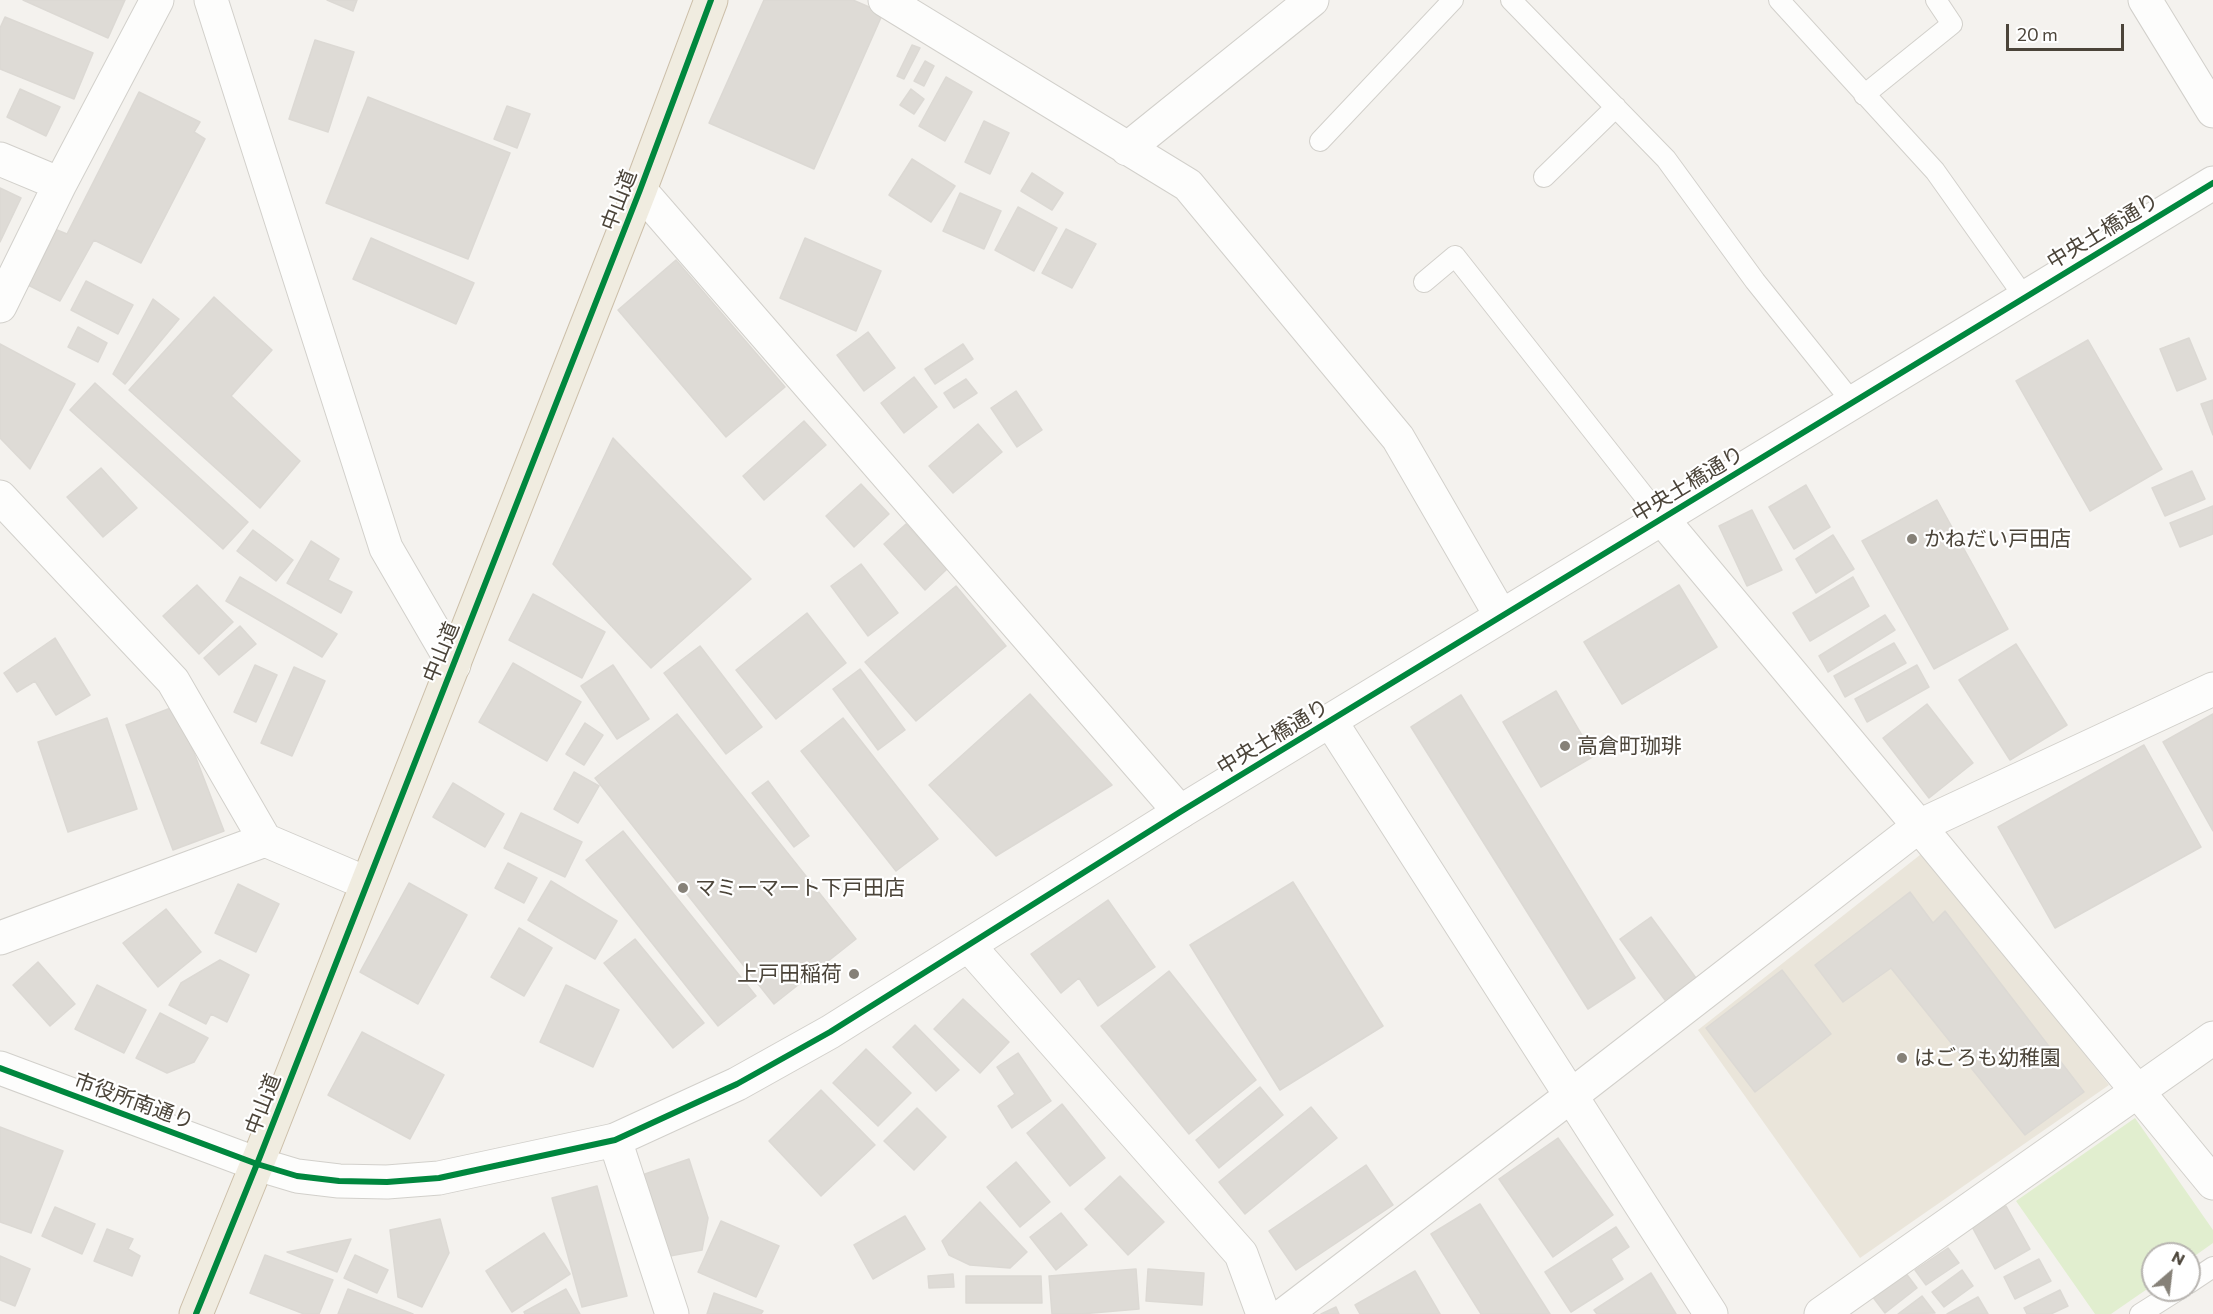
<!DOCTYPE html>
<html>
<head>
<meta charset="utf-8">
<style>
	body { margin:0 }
	#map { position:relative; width:2213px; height:1314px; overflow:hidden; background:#f4f2ee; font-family:Commissioner,sans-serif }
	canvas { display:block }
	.north { position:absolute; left:2141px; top:1242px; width:60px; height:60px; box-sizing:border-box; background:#fff; border:2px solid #b7b4b0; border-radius:50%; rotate:28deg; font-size:16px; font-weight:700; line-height:24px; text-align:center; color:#4b4439 }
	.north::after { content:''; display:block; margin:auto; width:21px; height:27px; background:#868178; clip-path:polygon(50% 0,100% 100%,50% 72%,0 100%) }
	.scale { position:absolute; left:2006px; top:24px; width:118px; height:27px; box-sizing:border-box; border:3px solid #4b4439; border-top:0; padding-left:8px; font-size:18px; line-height:21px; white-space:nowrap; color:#4b4439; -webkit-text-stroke:4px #fff; paint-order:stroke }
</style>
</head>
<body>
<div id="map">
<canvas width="2213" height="1314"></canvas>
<div class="north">N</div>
<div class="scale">20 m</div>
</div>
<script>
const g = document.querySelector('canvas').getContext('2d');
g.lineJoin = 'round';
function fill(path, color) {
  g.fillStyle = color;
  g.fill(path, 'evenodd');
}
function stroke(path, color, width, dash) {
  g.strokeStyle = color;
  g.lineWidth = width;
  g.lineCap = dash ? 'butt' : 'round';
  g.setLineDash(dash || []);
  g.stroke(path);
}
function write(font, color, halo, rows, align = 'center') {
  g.font = font + ' Commissioner,"Noto Sans JP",sans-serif';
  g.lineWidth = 4.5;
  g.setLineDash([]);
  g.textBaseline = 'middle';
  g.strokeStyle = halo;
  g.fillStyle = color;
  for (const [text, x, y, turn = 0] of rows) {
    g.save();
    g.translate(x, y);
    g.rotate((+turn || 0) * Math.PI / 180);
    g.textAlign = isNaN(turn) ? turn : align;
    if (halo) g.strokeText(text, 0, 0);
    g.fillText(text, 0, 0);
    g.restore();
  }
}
const education = new Path2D(`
	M1925 851 2109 1085 1860 1258 1698 1030Z`);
const green = new Path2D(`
	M2135 1118 2213 1230V1243L2189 1260V1254H2153V1285L2111 1314H2095L2016 1201Z`);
const building = new Path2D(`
	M23 0H125L108 38Z
	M327 0H357L353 11Z
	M764 0H853L883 13 814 169 709 123Z
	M5 17 93 53 74 99 0 69V28Z
	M315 40 354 52 328 132 289 119Z
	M912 45 920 48 904 79 897 76Z
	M925 61 934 66 924 86 914 81Z
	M946 77 972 92 945 141 919 126Z
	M20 89 60 107 46 136 7 117Z
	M911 89 924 99 914 114 900 105Z
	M139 92 200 122 194 132 205 139 141 263 94 240 60 301 28 285 57 230 67 234Z
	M368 97 510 153 468 259 326 203Z
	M507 106 530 114 517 148 494 139Z
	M984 121 1009 133 990 174 965 162Z
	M912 159 955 186 931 222 889 195Z
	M1032 173 1063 193 1052 210 1021 191Z
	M0 188 21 198 0 242Z
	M960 193 1001 211 984 249 943 231Z
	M1018 207 1057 228 1034 271 995 250Z
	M1066 229 1096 244 1072 288 1042 273Z
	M371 238 474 283 456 324 353 279Z
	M805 238 881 271 856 331 780 298Z
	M676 260 785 387 726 437 618 310Z
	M86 281 133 305 118 334 71 310Z
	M214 297 272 350 231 396 300 461 260 508 129 390Z
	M153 299 179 319 125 384 113 374Z
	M78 327 107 343 98 362 68 347Z
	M868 332 895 368 864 391 837 355Z
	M2189 338 2206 379 2177 391 2160 349Z
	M2088 340 2162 469 2090 511 2016 381Z
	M0 344 75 384 30 469 0 438Z
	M963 344 973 359 935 384 925 369Z
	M914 377 937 407 904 433 881 403Z
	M966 379 977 393 954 408 944 393Z
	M95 383 248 522 223 549 70 410Z
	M1016 391 1042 430 1017 447 991 408Z
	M2213 400V435L2201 404Z
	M804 421 826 445 764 500 743 476Z
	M978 424 1002 452 953 493 929 466Z
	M613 438 751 579 651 668 553 564Z
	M101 468 137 508 103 537 67 497Z
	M2192 471 2205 499 2165 516 2152 488Z
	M861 484 889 514 854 547 826 516Z
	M1806 485 1830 527 1794 549 1769 507Z
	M1937 500 2008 629 1934 669 1862 541Z
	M2213 506V534L2180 547 2170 523Z
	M1752 510 1782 570 1747 586 1719 526Z
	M906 524 947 569 925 590 884 544Z
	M253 530 293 560 276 581 237 551Z
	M1833 535 1854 569 1816 593 1796 559Z
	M311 541 339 559 328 580 352 592 341 613 287 583Z
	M861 564 898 613 868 636 831 586Z
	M240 577 337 634 322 657 226 601Z
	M1853 577 1869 606 1810 641 1793 613Z
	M197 585 233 622 199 654 163 616Z
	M1679 585 1717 647 1622 704 1584 642Z
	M956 586 1006 646 916 721 865 662Z
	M533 594 605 632 582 678 509 640Z
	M807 613 846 663 776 719 736 670Z
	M1885 615 1895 630 1828 672 1819 656Z
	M240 626 256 644 219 675 204 658Z
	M55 638 90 695 56 715 35 681 17 692 4 673Z
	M1894 643 1906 663 1845 697 1834 676Z
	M2016 644 2067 725 2010 760 1959 680Z
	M700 646 762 727 726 754 664 673Z
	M513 663 581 702 547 761 479 722Z
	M255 665 277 675 256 722 234 712Z
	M613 665 649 719 617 739 581 686Z
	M1917 665 1929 687 1867 722 1855 699Z
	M294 667 325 681 292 756 261 743Z
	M860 669 905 730 878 750 833 689Z
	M1556 691 1594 756 1541 787 1503 722Z
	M1030 694 1112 785 996 856 929 785Z
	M1461 695 1635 978 1588 1009 1411 727Z
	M1927 704 1973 763 1929 798 1883 738Z
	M176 706 224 831 173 850 126 725Z
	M677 714 856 939 774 1004 595 778Z
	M2213 714V831L2163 742Z
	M107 718 137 809 68 832 38 742Z
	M843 718 938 839 896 871 801 751Z
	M585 723 603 735 584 765 566 754Z
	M2144 745 2201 847 2055 928 1998 827Z
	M574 772 599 786 578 823 554 809Z
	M768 781 809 836 794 847 752 793Z
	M453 783 504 814 485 847 433 817Z
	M521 813 582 842 565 877 504 848Z
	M623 831 756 996 718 1026 586 860Z
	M508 863 537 878 524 903 495 888Z
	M551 881 617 921 595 959 528 920Z
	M1293 882 1383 1026 1280 1090 1190 945Z
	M409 883 467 915 418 1004 360 972Z
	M238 884 279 904 256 952 215 933Z
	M1910 892 1933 923 1945 911 2084 1092 2025 1135 1891 968 1843 1002 1815 965Z
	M1108 900 1155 967 1098 1006 1079 978 1061 993 1031 954Z
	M166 909 201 952 158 987 123 943Z
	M1651 917 1696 978 1665 1000 1620 939Z
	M519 928 552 948 524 996 491 977Z
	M635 939 704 1023 673 1048 604 963Z
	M220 960 249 975 227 1022 211 1014 206 1024 169 1005 181 983Z
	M38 962 75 1004 50 1026 13 985Z
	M1782 970 1831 1034 1755 1092 1706 1028Z
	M1169 971 1256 1080 1189 1134 1101 1026Z
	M97 985 146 1010 124 1053 75 1029Z
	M566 985 619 1010 593 1067 540 1042Z
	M963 999 1009 1042 980 1073 934 1029Z
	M160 1013 208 1038 194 1062 167 1073 136 1058Z
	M915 1025 959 1070 936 1091 893 1047Z
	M362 1032 444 1075 410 1139 328 1095Z
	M866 1049 911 1093 878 1126 833 1083Z
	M1018 1053 1051 1101 1012 1128 998 1106 1015 1094 997 1067Z
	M1260 1087 1283 1115 1219 1168 1196 1140Z
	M821 1090 875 1145 821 1196 769 1141Z
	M1062 1104 1105 1158 1070 1186 1027 1133Z
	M1311 1107 1337 1138 1245 1214 1219 1182Z
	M917 1108 946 1137 914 1170 884 1141Z
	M0 1127 63 1151 31 1233 0 1222Z
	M1558 1138 1613 1215 1553 1257 1499 1179Z
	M689 1159 708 1218 702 1250 670 1256 642 1175Z
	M1016 1162 1050 1202 1020 1227 987 1187Z
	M1366 1165 1393 1205 1296 1270 1269 1231Z
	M1120 1176 1164 1222 1128 1255 1085 1209Z
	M597 1186 627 1296 582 1307 552 1198Z
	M980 1202 1027 1252 1010 1268 970 1265 949 1255 942 1241Z
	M1480 1204 1550 1314H1481L1431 1234Z
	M2006 1206 2030 1249 1995 1269 1971 1225Z
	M55 1207 95 1224 82 1254 42 1236Z
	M1061 1213 1087 1245 1056 1270 1030 1237Z
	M905 1216 925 1249 873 1279 854 1245Z
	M440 1219 449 1253 422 1307 398 1297 390 1230Z
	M721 1221 779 1246 756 1297 698 1272Z
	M1616 1227 1629 1247 1611 1259 1623 1279 1571 1312 1545 1272Z
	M107 1229 133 1239 128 1249 140 1256 132 1276 94 1261Z
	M544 1233 570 1274 512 1312 486 1271Z
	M351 1239 337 1272 287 1252Z
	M1948 1248 1959 1263 1926 1285 1915 1270Z
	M265 1255 333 1280 319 1314H304L250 1293Z
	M355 1255 388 1270 377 1293 344 1278Z
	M0 1256 30 1269 15 1306 0 1300Z
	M2039 1259 2051 1281 2015 1299 2004 1277Z
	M1136 1269 1139 1309 1081 1314H1052L1049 1276Z
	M1148 1269 1204 1273 1202 1305 1146 1301Z
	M1962 1270 1973 1286 1944 1307 1932 1292Z
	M1415 1271 1440 1314H1360L1355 1305Z
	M1905 1272 1917 1288 1885 1313 1872 1296Z
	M1651 1273 1676 1314H1597L1594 1310Z
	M953 1274 954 1287 929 1288 928 1276Z
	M966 1276H1041L1042 1303H966Z
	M348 1289 413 1314H338Z
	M566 1289 580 1314H525L524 1312Z
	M2060 1290 2068 1306 2051 1314H2027L2024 1308Z
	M714 1293 763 1311 761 1314H707Z
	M1922 1296 1935 1313 1898 1314Z
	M1978 1297 1988 1314H1947Z
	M1336 1307 1339 1314H1321Z`);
const service = new Path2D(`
	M1511 0 1666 159 1755 281 1853 403
	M1779 0 1935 171 2025 298
	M1864 95 1952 24 1936 0
	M1320 141 1453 0
	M1544 177 1616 107
	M1424 282 1455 256 1663 520
	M2189 1283 2213 1267
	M2140 1314 2178 1290`);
const minor = new Path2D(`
	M885 0 1188 185 1398 438 1501 616
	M2145 0 2213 111
	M1127 149 1312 0
	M0 159 60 184
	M640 190 1180 812
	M0 306 60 184 157 0
	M0 497 173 681 265 840 366 883
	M1663 520 1919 826 2213 1183
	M1331 722 1711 1314
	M0 938 265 840
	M615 1140 672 1314
	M1285 1314 1572 1095 1919 826 2213 689
	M1821 1314 2213 1038`);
const tertiary = new Path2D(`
	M211 0 386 548 454 665
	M969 946 1241 1254 1263 1314
	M0 1068 257 1164 297 1176 339 1181 387 1182 439 1178 615 1140 737 1084 830 1032 1180 812 2213 183`);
const trunk = new Path2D(`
	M196 1314 257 1164 640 190 711 0`);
const cycleway = new Path2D(`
	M0 1068 257 1164 297 1176 339 1181 387 1182 439 1178 615 1140 737 1084 830 1032 1180 812 2213 183
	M196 1314 257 1164 640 190 711 0`);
const markers = [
	[1912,539,6,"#868178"],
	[1565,746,6,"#868178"],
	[683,888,6,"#868178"],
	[854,974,6,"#868178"],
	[1902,1058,6,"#868178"]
];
const streetNames = [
	["中山道",619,200,-69],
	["中央土橋通り",2103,231,-31],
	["中央土橋通り",1688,484,-31],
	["中山道",441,652,-68],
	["中央土橋通り",1273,737,-31],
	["市役所南通り",134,1101,20],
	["中山道",263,1104,-69]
];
const poiNames = [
	["かねだい戸田店",1924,539],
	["高倉町珈琲",1577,746],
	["マミーマート下戸田店",695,888],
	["上戸田稲荷",842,974,"right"],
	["はごろも幼稚園",1914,1058]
];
fill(education, '#eae5da');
fill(green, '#e1eecf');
fill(building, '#dedbd6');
stroke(building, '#dcd9d4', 1.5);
stroke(service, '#d2d0cb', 22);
stroke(minor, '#d2d0cb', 35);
stroke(tertiary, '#d2d0cb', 35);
stroke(trunk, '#ccbfa9', 35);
stroke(service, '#fdfdfc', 20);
stroke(minor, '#fdfdfc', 33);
stroke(tertiary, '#fdfdfc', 33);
stroke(trunk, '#f0ece0', 33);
stroke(cycleway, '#00873e', 6);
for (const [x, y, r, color] of markers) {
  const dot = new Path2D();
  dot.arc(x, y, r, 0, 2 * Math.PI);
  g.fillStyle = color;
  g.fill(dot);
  stroke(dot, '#fff', 2);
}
write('21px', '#4b4439', '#fff', streetNames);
write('21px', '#4b4439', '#fff', poiNames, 'left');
</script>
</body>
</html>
